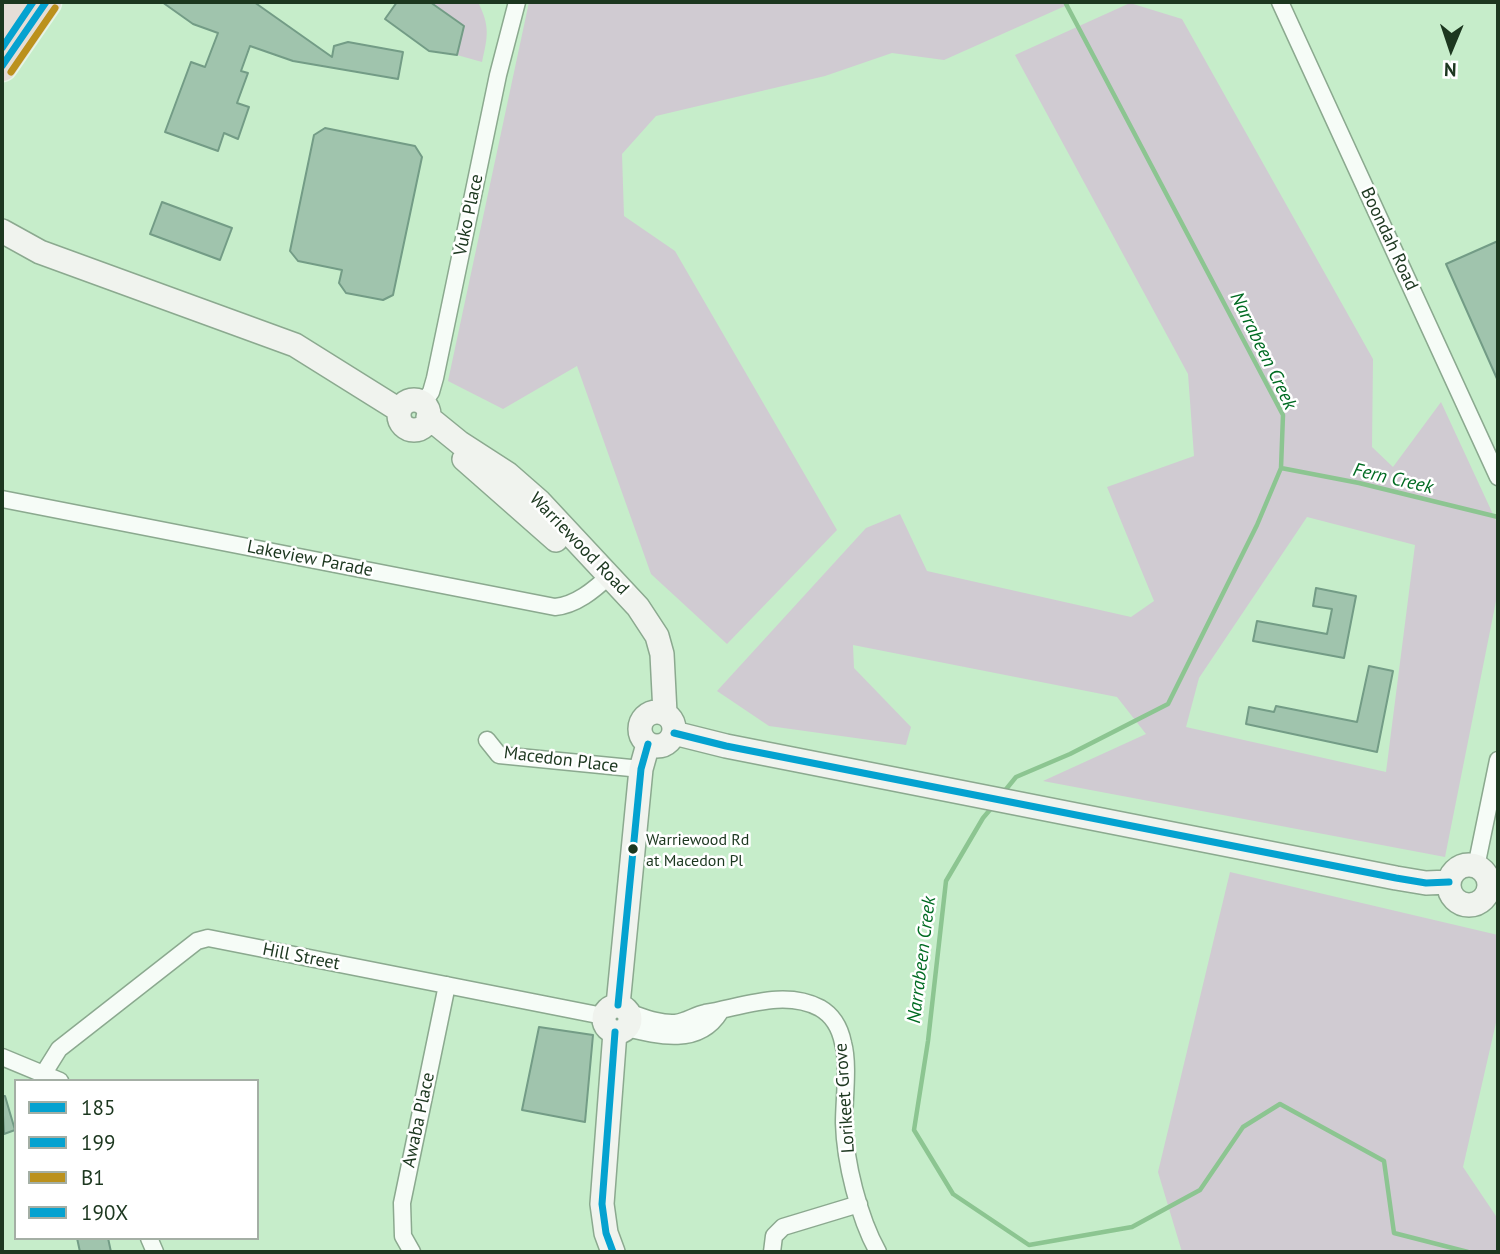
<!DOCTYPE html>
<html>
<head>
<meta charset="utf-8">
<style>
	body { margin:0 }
	#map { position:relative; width:1500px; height:1254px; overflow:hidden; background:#c6edca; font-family:"PT Sans",sans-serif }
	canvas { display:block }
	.frame { position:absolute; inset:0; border:4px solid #1c371f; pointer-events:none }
	.legend { position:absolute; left:14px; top:1079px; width:245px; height:161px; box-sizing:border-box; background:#fff; border:2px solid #a4afa5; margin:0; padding:9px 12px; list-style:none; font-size:21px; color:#1c371f }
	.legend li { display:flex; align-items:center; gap:14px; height:35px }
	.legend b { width:35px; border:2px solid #a4afa5 }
	.north { position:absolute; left:1416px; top:14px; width:70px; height:70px; -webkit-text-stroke:5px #fff; paint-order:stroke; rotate:182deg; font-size:19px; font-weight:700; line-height:28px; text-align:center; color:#1c371f }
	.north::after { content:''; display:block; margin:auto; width:24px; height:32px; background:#1c371f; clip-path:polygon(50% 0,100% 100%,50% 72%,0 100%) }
</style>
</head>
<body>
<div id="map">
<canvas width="1500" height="1254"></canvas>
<div class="frame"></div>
<ul class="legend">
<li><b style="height:9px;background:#04a2d0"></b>185</li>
<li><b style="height:9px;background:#04a2d0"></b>199</li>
<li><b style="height:9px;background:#bb911d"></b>B1</li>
<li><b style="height:9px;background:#04a2d0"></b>190X</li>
</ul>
<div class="north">N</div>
</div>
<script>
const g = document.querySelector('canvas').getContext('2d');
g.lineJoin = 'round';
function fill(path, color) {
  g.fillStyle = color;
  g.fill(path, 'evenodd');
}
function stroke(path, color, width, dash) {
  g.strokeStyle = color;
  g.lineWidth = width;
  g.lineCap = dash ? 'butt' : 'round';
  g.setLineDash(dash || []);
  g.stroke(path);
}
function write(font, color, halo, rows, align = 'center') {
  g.font = font + ' "PT Sans",sans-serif';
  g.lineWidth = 5;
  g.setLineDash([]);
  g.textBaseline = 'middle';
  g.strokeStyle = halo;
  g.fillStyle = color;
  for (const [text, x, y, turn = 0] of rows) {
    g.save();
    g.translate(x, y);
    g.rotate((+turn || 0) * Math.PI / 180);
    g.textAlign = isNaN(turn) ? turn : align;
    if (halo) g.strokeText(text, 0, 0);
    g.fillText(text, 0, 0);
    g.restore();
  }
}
const green = new Path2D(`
	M431 2H478C490 26 488 36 482 62L457 55 464 26Z
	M529 2H1074L944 60 892 53 825 76 656 116 622 154 624 216 675 251 837 530 727 644 651 574 577 366 503 409 448 381Z
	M1130 3 1182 19 1373 359 1372 447 1393 467 1441 402 1498 525V591L1445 857 1043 781 1146 734 1117 697 853 645 854 668 911 727 906 745 769 726 717 691 866 528 900 514 927 571 1131 617 1154 601 1107 487 1194 456 1188 374 1015 55ZM1307 517 1415 545 1386 772 1186 727 1199 678Z
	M1230 872 1498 935V1014L1463 1167 1498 1219V1252H1182L1158 1172Z`);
const stream = new Path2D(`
	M1281 468 1359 483 1498 517
	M1003 793 1016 777 1070 754 1168 704 1257 525 1281 468 1283 415 1065 2
	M994 805 983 818 946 881 928 1041 914 1130 953 1194 1029 1245 1132 1227 1200 1190 1243 1127 1280 1104 1384 1161 1394 1233 1468 1252`);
const building = new Path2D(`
	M162 2H254L332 57 334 46 348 42 403 52 398 79 293 61 250 46 241 71 248 73 237 103 249 107 238 139 224 133 218 151 165 132 191 62 205 67 218 33 193 24Z
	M397 2H430L464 26 457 55 429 51 385 19Z
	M325 128 415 146 422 157 393 295 383 300 346 293 339 283 342 270 298 261 290 251 314 135Z
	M162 202 232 228 220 260 150 234Z
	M1498 241V381L1446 264Z
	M1316 588 1356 596 1344 658 1253 641 1257 621 1327 634 1332 609 1313 606Z
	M1369 666 1393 671 1377 752 1246 724 1249 707 1274 712 1276 706 1357 722Z
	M539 1027 593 1035 585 1122 522 1110Z
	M2 1096H5L15 1130 4 1134Z
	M77 1238H108L111 1252H80Z`);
const street = new Path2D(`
	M1280 2 1498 477
	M423 403 431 392 435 378 498 75 517 2
	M2 499 555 607C576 605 594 590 609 576
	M487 740 499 755 641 769
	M1476 867 1498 760
	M628 1012C643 1017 659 1024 675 1023 686 1022 695 1015 705 1013 742 1007 784 989 820 1008 834 1016 840 1028 843 1043 849 1064 844 1100 844 1123 845 1162 859 1218 878 1252
	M627 1028C659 1036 699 1046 720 1012
	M2 1057 60 1081
	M44 1073 59 1049 197 941 208 938 603 1016
	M149 1238 155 1252
	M412 1252 403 1236 402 1203 447 985
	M772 1252 774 1236 783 1227 859 1204`);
const secondary = new Path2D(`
	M2 231 40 252 295 345 399 410
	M399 415a15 15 0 1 1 30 0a15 15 0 1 1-30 0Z
	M428 417 460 443 508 474 540 502 638 607 657 636 662 654 665 713
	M464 459 556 540
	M640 729a17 17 0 1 1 34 0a17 17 0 1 1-34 0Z
	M674 733 726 746 1396 878 1426 883 1449 882
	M1449 885a20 20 0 1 1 40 0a20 20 0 1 1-40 0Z
	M618 1005 641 769 648 744
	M604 1019a13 13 0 1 1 26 0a13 13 0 1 1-26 0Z
	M613 1252 606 1233 602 1204 615 1032`);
const highway = new Path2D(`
	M2 22 16 2
	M2 66 46 2`);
const bus1 = new Path2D(`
	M674 733 726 746 1396 878 1426 883 1449 882
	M618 1005 641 769 648 744
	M613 1252 606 1233 602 1204 615 1032`);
const bus2 = new Path2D(`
	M2 66 46 2`);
const bus3 = new Path2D(`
	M11 72 55 8`);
const bus4 = new Path2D(`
	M2 48 33 2`);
const markers = [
	[633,849,6,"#1c371f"]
];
const busNames = [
	["Warriewood Rd",646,840],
	["at Macedon Pl",646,861]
];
const streetNames = [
	["Vuko Place",469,215,-78],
	["Boondah Road",1389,239,65],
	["Warriewood Road",579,544,46],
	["Lakeview Parade",310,559,11],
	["Macedon Place",561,760,7],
	["Hill Street",301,957,11],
	["Lorikeet Grove",845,1098,-94],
	["Awaba Place",419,1120,-78]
];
const waterNames = [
	["Narrabeen Creek",1263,351,64],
	["Fern Creek",1393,479,13],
	["Narrabeen Creek",922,960,-83]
];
fill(green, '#d0cbd2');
stroke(stream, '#8cc591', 4.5);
fill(building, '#a0c4ad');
stroke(building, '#739c86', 2);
stroke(street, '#8ba98f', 19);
stroke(secondary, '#8ba98f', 26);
stroke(highway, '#e5f7e7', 33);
stroke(street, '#f6fcf7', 16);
stroke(secondary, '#f0f3ee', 23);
stroke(highway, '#e5ded7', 30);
stroke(bus1, '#04a2d0', 7);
stroke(bus2, '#04a2d0', 7);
stroke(bus3, '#bb911d', 7);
stroke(bus4, '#04a2d0', 7);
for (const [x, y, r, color] of markers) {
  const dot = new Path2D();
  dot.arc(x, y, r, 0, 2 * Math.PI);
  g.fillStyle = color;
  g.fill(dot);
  stroke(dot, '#fff', 2.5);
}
write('16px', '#1c371f', '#fff', busNames, 'left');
write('18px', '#1c371f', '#fff', streetNames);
write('italic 19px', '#006b22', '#fff', waterNames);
</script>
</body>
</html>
